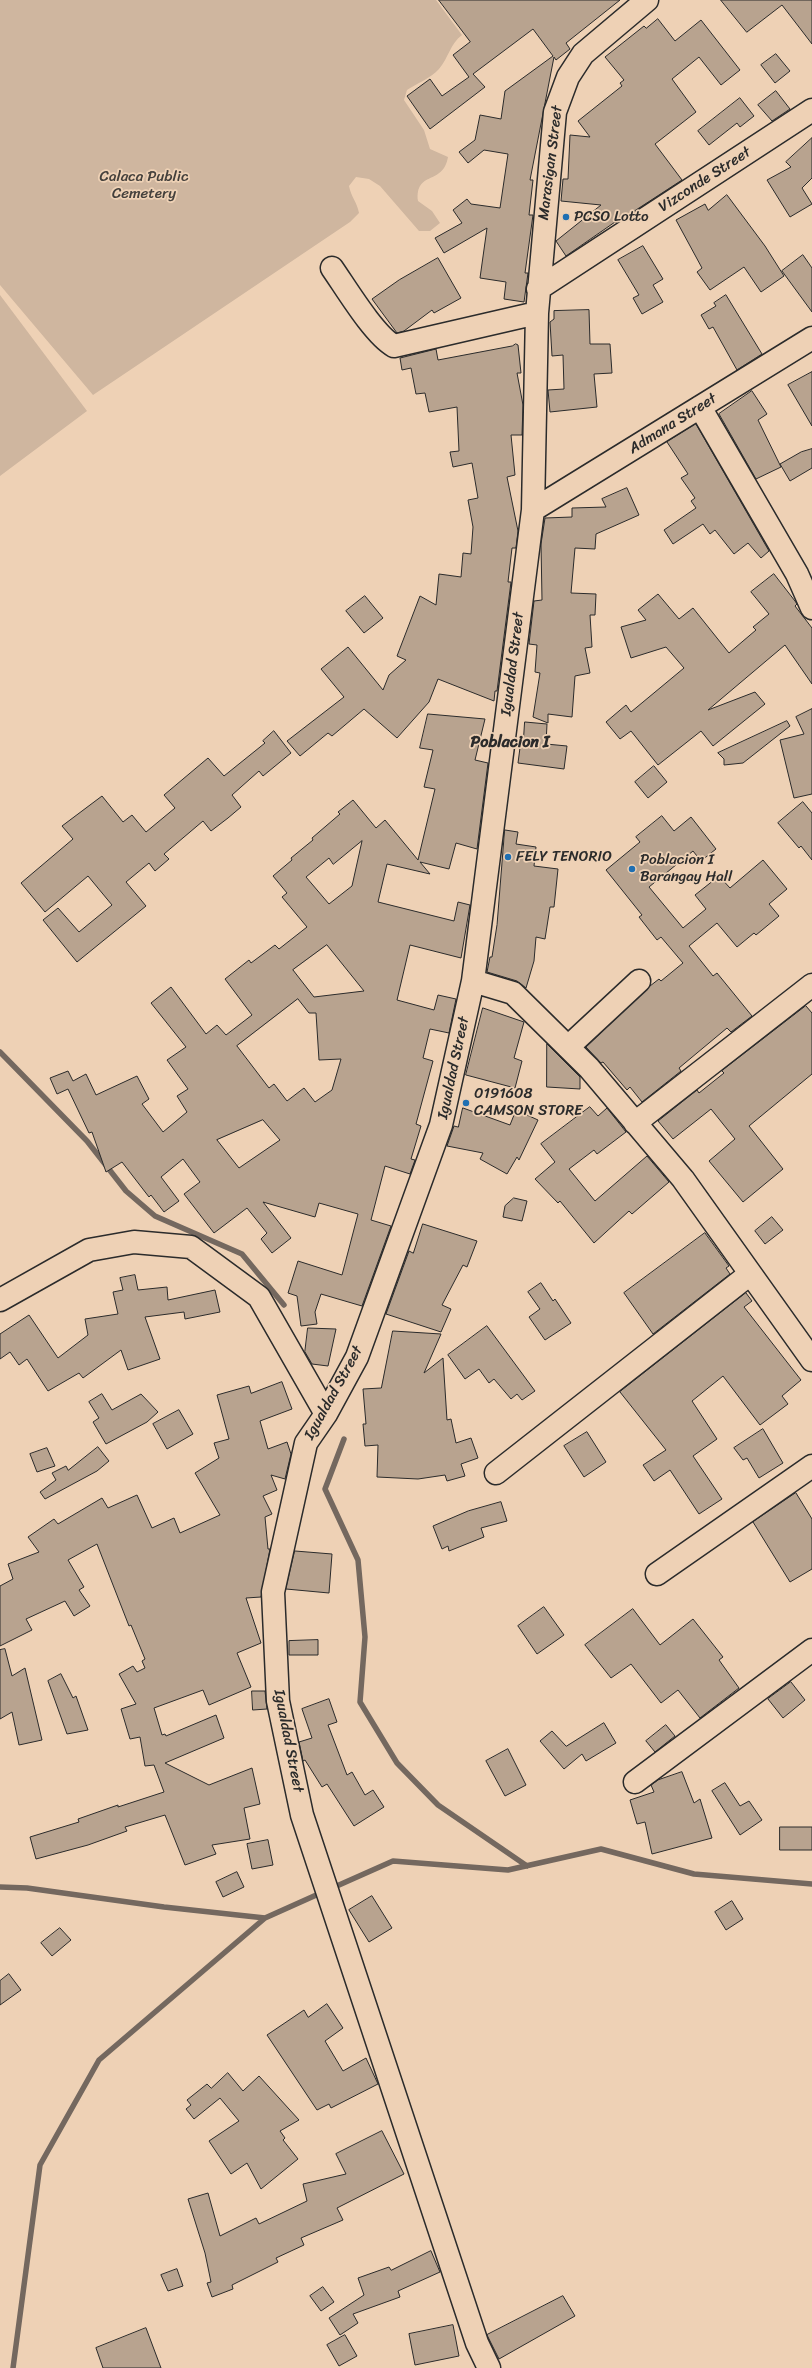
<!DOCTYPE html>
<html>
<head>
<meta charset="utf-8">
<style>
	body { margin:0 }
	canvas { display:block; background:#eed1b5 }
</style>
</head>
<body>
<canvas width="812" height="2368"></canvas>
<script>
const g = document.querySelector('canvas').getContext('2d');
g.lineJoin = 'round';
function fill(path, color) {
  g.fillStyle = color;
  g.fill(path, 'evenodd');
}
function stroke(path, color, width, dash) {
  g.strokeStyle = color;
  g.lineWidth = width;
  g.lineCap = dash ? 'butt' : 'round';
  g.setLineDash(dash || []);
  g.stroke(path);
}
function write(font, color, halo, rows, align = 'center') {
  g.font = font + ' Sriracha,sans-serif';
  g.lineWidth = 3.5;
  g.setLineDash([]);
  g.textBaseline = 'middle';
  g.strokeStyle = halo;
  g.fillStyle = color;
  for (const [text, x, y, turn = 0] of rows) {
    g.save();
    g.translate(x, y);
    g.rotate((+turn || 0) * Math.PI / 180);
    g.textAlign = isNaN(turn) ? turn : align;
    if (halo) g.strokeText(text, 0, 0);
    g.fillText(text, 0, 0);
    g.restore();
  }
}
const green = new Path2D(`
	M0 0H436L462 35C450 44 449 57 439 69 431 78 416 84 407 90L404 100 424 130 430 149 448 157C443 186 415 170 418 201L432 211 440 223 430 231H419L380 186 369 179 356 177 349 186C351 197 357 202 359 213L350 222 93 395 0 285Z
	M0 295 87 411 0 476Z`);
const stream = new Path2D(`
	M0 1052 87 1141 126 1191 155 1216 242 1254 284 1305
	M344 1439 325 1489 358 1560 365 1637 360 1702 397 1763 438 1805 527 1866
	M0 1887 27 1888 164 1907 265 1918
	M330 1889 393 1861 508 1870 601 1849 694 1874 812 1884
	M13 2368 40 2165 99 2060 265 1918 323 1892`);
const building = new Path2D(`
	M439 0H620L566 43 570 49 556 60 554 57 530 180H533L529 215H533L525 273H528L524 302 504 299 506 282 480 278 487 228 444 253 435 238 462 223 453 210 467 199 471 204 500 208 508 154 484 150 468 163 459 152 475 140 480 115 501 119 505 91 553 56 533 29 473 74 485 87 430 129 407 96 430 79 442 96 469 77 453 55 470 42Z
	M721 0H812V44L782 5 747 32Z
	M658 19 675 41 701 20 740 70 721 85 699 57 672 79 696 112 655 144 682 180 616 223 615 222 566 256 556 241 601 205 561 201 563 179H568L570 135 590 137 578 121 622 86 620 83 624 80 605 57 644 26 646 28Z
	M776 54 790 71 775 83 761 65Z
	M776 91 790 109 772 121 758 105Z
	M740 98 754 116 740 127 737 123 709 145 698 131Z
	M812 138V178L802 188 812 204 790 217 767 180 791 167 786 162Z
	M727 195 765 246 784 276 761 292 744 267 710 290 697 272 702 268 676 220 705 204 708 210Z
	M643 246 663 279 653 285 663 302 642 314 633 298 639 295 618 260Z
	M803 255 812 268V312L782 271Z
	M438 258 461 298 434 313 432 310 404 331 397 333 372 299 399 280Z
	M726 295 762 354 737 370 713 327 709 329 701 315 716 306 714 303Z
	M589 310 590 344H610L612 373 594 374 597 407 550 412 548 390 564 389 563 355 552 356 550 322 554 319V311Z
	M516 344 518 345 521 373H517L523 405 522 435H511L515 475 507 477 518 531 516 548H512L508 582H511L497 691H495L494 701 438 679 429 702 397 738 364 709 332 736 328 733 300 756 287 741 344 697 321 669 348 647 383 690 389 675 406 660 397 656 420 596 436 605 439 574 461 577 463 553 471 554 473 527 468 500 478 498 472 463 453 467 450 452 459 451 457 407 429 412 425 393 416 394 411 368 402 370 400 358 436 349 438 360 512 346Z
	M812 372V426L788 385Z
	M752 391 767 414 758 420 781 467 756 479 719 414Z
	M696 424 769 551 761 558 748 543 734 554 715 530 710 534 703 524 673 544 664 530 696 508 691 501 695 498 681 478 688 474 667 442Z
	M812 449V468L790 481 780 464 801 452Z
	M627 488 639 515 596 534 595 549 575 548 571 593 596 594 595 615H590L592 647 585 648 590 673 575 676 572 717 548 714V723L533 717 540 673 535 672 537 645 529 644 534 601 542 600 541 544 545 518 572 517V508L606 507 602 499Z
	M774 574 795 601 797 604 795 606 812 628V684L785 645 708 710 755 692 765 704 713 746 701 731 658 765 631 731 620 739 606 722 626 705 631 712 684 668 666 647 631 658 621 627 646 620 638 610 658 594 679 619 693 608 729 653 756 630 753 627 769 614 751 592Z
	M365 596 383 618 364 633 346 611Z
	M812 709V794L794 798 780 740 804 734 796 717Z
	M428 714 485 719 475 760 488 763 477 849 456 843 449 869 420 862 430 874 387 864 378 902 454 921 458 902 470 905 461 958 410 945 397 1000 434 1010 438 995 456 999 449 1033 430 1029 423 1058 433 1061 416 1124 421 1126 411 1159 415 1160 410 1174 385 1166 371 1220 391 1226 362 1306 321 1294 315 1312 317 1324 301 1326 297 1296 288 1293 298 1261 342 1275 358 1214 319 1203 315 1217 263 1202 291 1238 272 1253 261 1239 267 1233 247 1208 214 1233 184 1194 200 1182 183 1159 161 1177 179 1201 164 1212 151 1195 149 1197 122 1162 106 1172 92 1132 89 1133 68 1089 57 1094 50 1078 68 1071 73 1081 86 1074 96 1095 137 1076 149 1099 142 1104 163 1132 187 1112 177 1096 188 1089 167 1060 186 1047 151 1003 171 987 206 1034 217 1025 226 1035 252 1015 225 979 249 960 251 963 275 945 279 949 307 927 282 897 287 893 273 876 292 860 291 858 313 840 312 838 340 814 338 812 353 800 376 828 385 820 418 860 435 789 424 787 433 750 420 748ZM362 841 352 886 329 904 306 877 329 858 333 864ZM327 945 364 991 314 997 293 970ZM298 999 309 1013H316L319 1060 341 1059 332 1090 315 1102 304 1088 287 1101 274 1084 269 1088 237 1046ZM263 1120 280 1140 239 1168 217 1140Z
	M787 721 790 726 743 763 724 765V759L718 753Z
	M525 722 547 724 546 744 567 746 564 769 518 763 521 740 523 741Z
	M274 731 291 753 263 776 259 771 232 795 241 807 228 818 211 831 203 821 164 854 169 859 155 871 149 863 126 882 146 906 77 962 43 920 58 908 79 932 112 905 88 876 45 912 21 883 73 839 62 826 102 796 123 822 132 815 146 832 175 808 164 795 208 758 224 776 265 743 263 741Z
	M654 766 667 782 648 798 635 782Z
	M803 802 812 813V860L801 846 799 848 778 823Z
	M662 816 674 831 691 817 716 849 701 861 693 851 649 887 683 928 706 909 695 895 719 876 730 888 763 860 787 889 769 904 779 916 756 935 754 933 737 947 717 923 689 946 713 976 717 973 752 1016 731 1032 727 1028 679 1068 681 1071 642 1102 630 1087 627 1090 603 1062 601 1063 586 1047 650 986 659 979 661 981 683 963 661 937 657 940 639 917 642 915 606 870 640 842 636 837Z
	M505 830 518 832 516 844 536 847 534 866 558 869 554 907H550L545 939 536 937 534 961 526 988 517 981 487 972 490 957H492L497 925Z
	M806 1006 812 1013V1074L749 1126 783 1169 743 1202 709 1161 735 1139 711 1109 673 1139 658 1121 697 1090 699 1093 724 1073 722 1071Z
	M483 1008 524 1022 514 1058 522 1061 515 1088 466 1075Z
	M547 1044 580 1077V1089L547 1087Z
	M590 1107 598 1116 607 1108 626 1132 597 1154 594 1150 569 1169 595 1201 647 1156 669 1182 632 1214 629 1211 594 1243 560 1201 558 1203 535 1179 555 1162 541 1144Z
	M463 1108 510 1125 516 1110 538 1120 519 1160 517 1157 507 1174 480 1159 483 1153 447 1146 454 1126 458 1127Z
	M514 1198 527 1201 522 1221 503 1217 505 1206Z
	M772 1217 783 1230 765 1244 755 1231Z
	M423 1224 477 1241 467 1267 463 1265 442 1305 451 1309 441 1332 386 1314 409 1251 413 1253Z
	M705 1233 729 1266 726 1268 730 1274 653 1334 624 1293Z
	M135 1275 138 1290 167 1287 168 1300 215 1290 220 1312 185 1319 184 1312 145 1317 160 1359 128 1370 121 1350 83 1378 79 1373 48 1391 27 1359 19 1365 10 1352 0 1359V1334L29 1315 58 1358 88 1335 85 1319 118 1314 113 1292 123 1290 120 1278Z
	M541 1283 553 1301 555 1299 571 1323 545 1340 529 1317 540 1309 528 1292Z
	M746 1293 752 1301 744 1307 801 1380 782 1396 788 1404 760 1425 723 1376 692 1401 717 1439 693 1456 722 1499 699 1514 670 1470 654 1481 643 1465 666 1450 620 1392Z
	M487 1326 535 1391 522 1400 517 1394 511 1399 494 1379 489 1383 479 1369 465 1379 448 1355Z
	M308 1328 336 1329 328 1366 312 1364 305 1352Z
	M393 1331 441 1334 424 1373 443 1358 447 1420 451 1419 456 1443 471 1438 478 1458 461 1464 465 1476 447 1481 445 1475 418 1479 377 1477 378 1445 365 1446 363 1424H366L363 1389 381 1388Z
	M282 1382 292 1409 260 1421 268 1449 287 1442 291 1454 285 1479 271 1475 277 1490 263 1496 272 1514 265 1517 268 1549H270L261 1597 246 1598 261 1643 237 1653 251 1687 209 1705 203 1690 154 1708 162 1735 165 1734 166 1736 216 1715 224 1738 165 1763 209 1785 252 1768 260 1804 244 1808 250 1839 212 1845 216 1854 185 1865 165 1815 125 1827 127 1831 88 1845 36 1859 30 1837 79 1822 78 1819 118 1805V1807L164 1792 154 1765 145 1766 140 1737 130 1739 121 1709 136 1704 119 1674 133 1666 137 1672 145 1668 142 1661 145 1659 131 1625 129 1626 97 1544 68 1560 84 1587 79 1590 90 1606 74 1616 65 1601 26 1619 32 1630 0 1646V1586L13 1579 8 1564 39 1552 28 1537 54 1519 58 1524 102 1498 108 1508 137 1495 152 1528 174 1518 180 1533 220 1515 195 1473 219 1458 214 1443 229 1439 217 1395 249 1386 251 1393Z
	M102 1394 112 1410 141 1394 158 1412 147 1422 106 1444 93 1422 99 1418 89 1402Z
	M179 1410 193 1434 167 1449 153 1424Z
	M763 1429 783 1463 759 1478 747 1458 743 1460 734 1448Z
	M587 1432 606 1462 584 1477 564 1446Z
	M98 1447 109 1461 97 1471 45 1499 40 1492 56 1480 52 1473 66 1466 68 1470Z
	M47 1448 55 1466 37 1472 30 1454Z
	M796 1493 812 1519V1569L790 1582 753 1522Z
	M501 1502 507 1521 481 1528 484 1537 449 1551 448 1546 442 1549 433 1526 468 1511Z
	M295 1551 332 1554 329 1593 286 1589Z
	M544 1607 564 1635 537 1654 518 1626Z
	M633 1609 660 1645 693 1619 723 1657 719 1660 739 1688 700 1718 678 1690 661 1703 631 1664 611 1678 585 1645Z
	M318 1640V1655H289V1641Z
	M5 1649 12 1676 25 1668 42 1740 19 1745 12 1712 0 1719V1650Z
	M61 1674 73 1698 76 1696 88 1730 67 1734 48 1681Z
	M791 1682 805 1700 783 1718 768 1699Z
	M252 1691H265L267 1709 253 1710Z
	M329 1699 337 1722 328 1725 347 1775 352 1772 365 1795 373 1790 384 1807 354 1826 327 1784 322 1787 305 1760 303 1761 299 1742 312 1738 302 1709Z
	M604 1723 616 1743 586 1761 582 1754 564 1769 540 1741 552 1731 566 1746Z
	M666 1725 675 1736 655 1752 646 1741Z
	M508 1749 526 1785 505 1796 486 1761Z
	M682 1772 694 1803 700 1799 712 1838 652 1854 645 1822 637 1824 630 1800 654 1792 651 1785 658 1780Z
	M725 1783 740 1806 749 1801 762 1820 740 1835 712 1791Z
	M780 1827H812V1850H780Z
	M268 1840 273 1865 252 1869 247 1844Z
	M237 1872 244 1887 223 1897 216 1882Z
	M372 1896 392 1928 369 1942 349 1910Z
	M732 1901 743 1919 726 1930 715 1912Z
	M60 1928 71 1940 52 1956 41 1943Z
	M9 1974 21 1990 0 2005V1981Z
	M327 2004 343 2028 325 2041 343 2071 366 2058 378 2084 331 2108 329 2104 317 2110 267 2035 304 2010 308 2017Z
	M228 2073 243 2091 259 2076 299 2120 280 2131 285 2138 283 2140 298 2159 261 2189 247 2163 231 2174 209 2141 239 2121 220 2098 194 2119 186 2109 191 2105 187 2100 207 2084 211 2088Z
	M382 2131 404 2174 337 2208 343 2220 301 2238 304 2245 276 2258 278 2262 232 2285 233 2289 212 2297 207 2283 211 2282 205 2253 188 2199 208 2193 220 2236 256 2218 259 2224 307 2201 303 2184 346 2174 336 2154Z
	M431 2251 440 2272 398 2291 400 2297 353 2314 358 2323 340 2335 329 2318 364 2295 358 2278 389 2267 391 2270Z
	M177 2269 183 2286 168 2291 161 2275Z
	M323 2287 334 2302 321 2311 310 2296Z
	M563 2296 575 2316 499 2359 487 2335Z
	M453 2325 459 2356 415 2365 409 2334Z
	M146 2328 161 2368H103L96 2348Z
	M345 2335 357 2356 339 2366 327 2345Z`);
const minor = new Path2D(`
	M332 268C346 288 374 335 394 346L537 313
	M538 289 812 110
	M700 407 797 574 812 608
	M533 510 812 338
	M473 981 513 993 589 1068 683 1179 812 1360
	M568 1047 639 981
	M635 1123 812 985
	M0 1300 89 1250 134 1242 191 1247 259 1297 326 1414
	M496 1473 750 1274
	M657 1574 812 1466
	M635 1782 812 1650
	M489 2368 477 2343 302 1815 278 1701 273 1592 306 1443 326 1414 357 1357 441 1125 473 981 533 510 537 313 555 112 568 77 583 54 647 0`);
const markers = [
	[566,217,4,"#1f6fb2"],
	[508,857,4,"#1f6fb2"],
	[632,869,4,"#1f6fb2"],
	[466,1103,4,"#1f6fb2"]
];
const streetNames = [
	["Marasigan Street",551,163,-83],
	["Vizconde Street",705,180,-33],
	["Admana Street",673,424,-32],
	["Igualdad Street",513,664,-83],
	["Igualdad Street",454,1068,-78],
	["Igualdad Street",334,1393,-61],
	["Igualdad Street",288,1741,79]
];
const parkNames = [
	["Calaca Public",144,177],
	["Cemetery",144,194]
];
const poiNames = [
	["PCSO Lotto",574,217],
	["FELY TENORIO",516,857],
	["Poblacion I",640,860],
	["Barangay Hall",640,877],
	["0191608",474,1094],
	["CAMSON STORE",474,1111]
];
const neighbourhoodNames = [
	["Poblacion I",510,743]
];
fill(green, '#cfb69f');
stroke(stream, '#74685f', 5.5);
fill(building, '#b8a38f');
stroke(building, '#2b2b2b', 1);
stroke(minor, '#2b2b2b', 25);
stroke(minor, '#eed1b5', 22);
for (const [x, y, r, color] of markers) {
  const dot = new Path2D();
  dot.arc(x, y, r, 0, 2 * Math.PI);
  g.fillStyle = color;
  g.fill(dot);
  stroke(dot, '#eed1b5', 1.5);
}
write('15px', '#2b2b2b', '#eed1b5', streetNames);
write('15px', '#44403c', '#eed1b5', parkNames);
write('15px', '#2b2b2b', '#eed1b5', poiNames, 'left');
write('bold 16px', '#2b2b2b', '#eed1b5', neighbourhoodNames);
</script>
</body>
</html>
